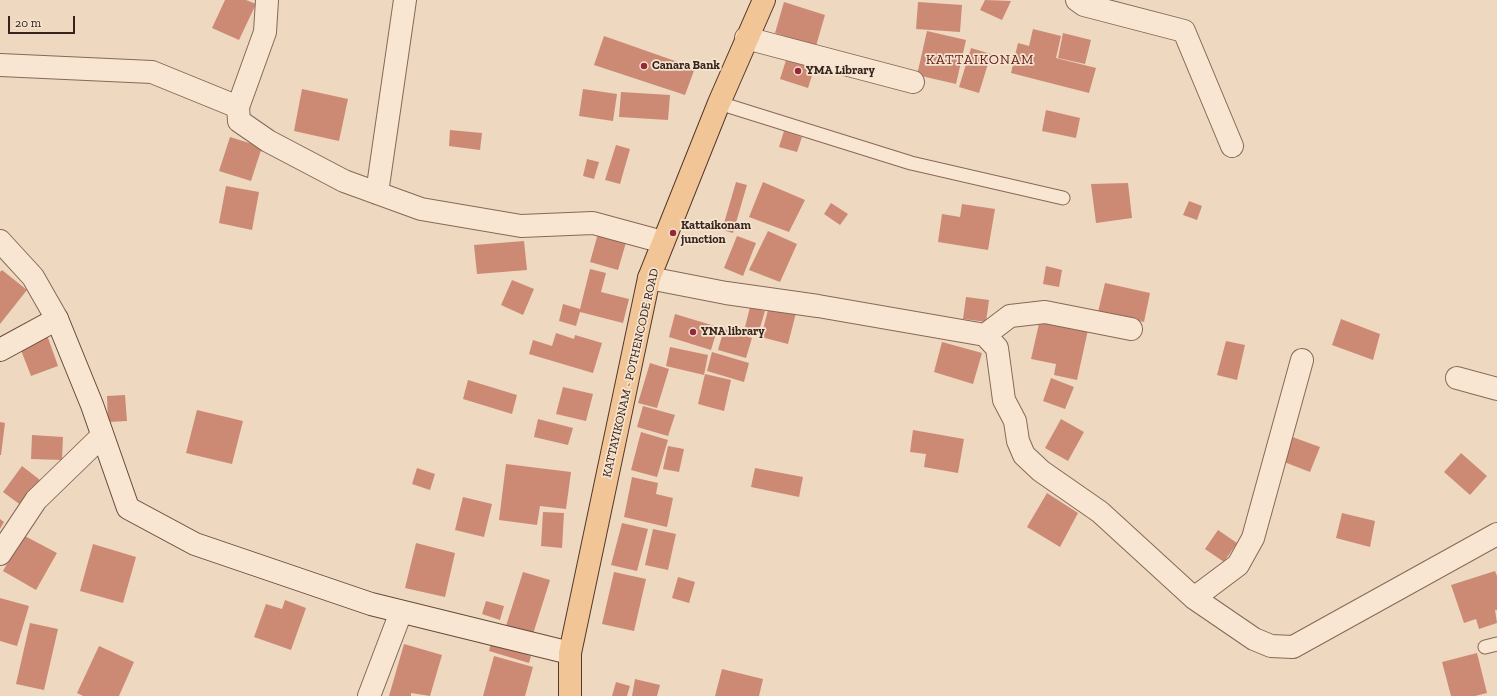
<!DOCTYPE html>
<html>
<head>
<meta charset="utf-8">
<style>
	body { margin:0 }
	#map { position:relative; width:1497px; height:696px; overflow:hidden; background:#eed8bf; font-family:"Zilla Slab",serif }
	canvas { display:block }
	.scale { position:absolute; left:8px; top:16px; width:67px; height:18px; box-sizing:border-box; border:2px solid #36241c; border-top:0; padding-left:5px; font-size:12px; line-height:14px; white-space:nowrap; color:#36241c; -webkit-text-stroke:3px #f5e3cf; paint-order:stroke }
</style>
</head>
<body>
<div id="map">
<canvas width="1497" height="696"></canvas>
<div class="scale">20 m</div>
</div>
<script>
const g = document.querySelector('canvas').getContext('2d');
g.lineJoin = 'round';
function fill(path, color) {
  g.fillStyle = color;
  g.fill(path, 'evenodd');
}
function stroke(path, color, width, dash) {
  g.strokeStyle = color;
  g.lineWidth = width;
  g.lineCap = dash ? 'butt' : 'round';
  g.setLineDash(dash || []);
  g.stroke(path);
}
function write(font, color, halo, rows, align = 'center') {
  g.font = font + ' "Zilla Slab",serif';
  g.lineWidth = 3.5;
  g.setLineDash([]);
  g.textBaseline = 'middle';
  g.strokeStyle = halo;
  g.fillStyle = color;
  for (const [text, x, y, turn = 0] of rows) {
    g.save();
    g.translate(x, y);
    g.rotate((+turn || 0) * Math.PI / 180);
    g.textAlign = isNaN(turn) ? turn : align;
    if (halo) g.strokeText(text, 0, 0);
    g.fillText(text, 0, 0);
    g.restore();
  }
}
const building = new Path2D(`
	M225 0H246L256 4 239 40 212 28Z
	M985 0 1011 1 1002 20 980 10Z
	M784 2 825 15 816 46 775 33Z
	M918 2 962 5 960 32 916 29Z
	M1033 29 1061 36 1056 58 1096 68 1089 93 1011 73 1018 43 1029 46Z
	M927 31 966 40 956 84 917 75Z
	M1063 33 1091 40 1085 64 1058 58Z
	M604 36 695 68 685 95 594 65Z
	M971 48 991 54 979 93 959 87Z
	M788 54 816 63 808 88 780 79Z
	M302 89 348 99 339 141 294 131Z
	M583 89 617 94 613 121 579 116Z
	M621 92 670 95 668 120 619 117Z
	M1046 110 1080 118 1076 138 1042 131Z
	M450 130 482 133 480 150 449 146Z
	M784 131 802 137 797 152 779 147Z
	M230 137 262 147 251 181 219 171Z
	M616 145 630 149 620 184 605 180Z
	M587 159 599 162 594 179 583 176Z
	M736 182 747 185 733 233 722 230Z
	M763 182 805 200 789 232 749 217Z
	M1128 183 1132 218 1096 223 1091 184Z
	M226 186 259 192 252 230 219 223Z
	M1189 201 1202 206 1197 220 1183 215Z
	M831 203 848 214 840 225 824 214Z
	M962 204 995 209 988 250 938 242 942 214 960 217Z
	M599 230 627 239 618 270 590 262Z
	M768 231 797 244 780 282 749 270Z
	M737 236 756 243 743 276 724 268Z
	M524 241 527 270 477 274 474 245Z
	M1046 266 1062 270 1059 287 1043 284Z
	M590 269 606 273 601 292 629 299 623 323 580 312 576 326 559 321 563 304 580 309Z
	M2 270 27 290 0 324V272Z
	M512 280 534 289 523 315 501 305Z
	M1105 283 1150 293 1144 322 1098 312Z
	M966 297 989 300 986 322 963 319Z
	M769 306 796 313 788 344 761 337Z
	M750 307 765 311 759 331 745 327Z
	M675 314 718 327 711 350 669 337Z
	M1040 319 1088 330 1077 380 1054 375 1056 364 1031 359Z
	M1341 319 1380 334 1373 360 1332 345Z
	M724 329 752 338 746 358 718 350Z
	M556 333 574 339 575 335 602 343 593 373 529 354 533 340 552 346Z
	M47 335 58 366 31 376 19 345Z
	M1226 341 1245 345 1237 380 1217 375Z
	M942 342 982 353 973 384 934 372Z
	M670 347 708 355 704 375 666 366Z
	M712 352 749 363 744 382 707 371Z
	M650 363 669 369 657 408 638 403Z
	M705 374 731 380 724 411 698 404Z
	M1051 378 1074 387 1065 409 1043 401Z
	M468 380 517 395 512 414 463 399Z
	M563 387 593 394 586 421 556 414Z
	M125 395 127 421 108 422 107 396Z
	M643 406 675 415 668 436 637 427Z
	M197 410 243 421 232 464 186 453Z
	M538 419 573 428 568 445 534 437Z
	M1061 419 1084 432 1068 461 1045 448Z
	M0 422 5 423 1 455H0Z
	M913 430 964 439 958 473 924 467 926 454 910 452Z
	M641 432 668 440 657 477 631 470Z
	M32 435 63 437 62 460 31 459Z
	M1287 435 1320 447 1310 472 1279 460Z
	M668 446 684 449 679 472 663 469Z
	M1461 453 1487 476 1470 495 1444 472Z
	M506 464 571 472 566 509 540 506 537 525 499 520Z
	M22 466 40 480 22 506 3 492Z
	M417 468 435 474 430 490 412 484Z
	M755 468 803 477 799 497 751 487Z
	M632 477 658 483 656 494 673 498 667 527 624 517Z
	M1047 493 1078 513 1060 547 1027 527Z
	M463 497 492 504 484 537 455 530Z
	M543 512 564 513 562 548 541 546Z
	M1342 513 1375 521 1370 547 1336 538Z
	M0 519 4 522 0 529Z
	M622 523 648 529 637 571 611 565Z
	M653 529 676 534 668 570 645 565Z
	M1218 530 1237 543 1224 562 1205 549Z
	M23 535 57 553 36 590 3 571Z
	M416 543 455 553 445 597 405 588Z
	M93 544 136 557 123 603 80 591Z
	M1495 571 1497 576V610H1495L1497 623 1479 629 1476 619 1464 623 1451 585Z
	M523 572 550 580 533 634 506 626Z
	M614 572 646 579 634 631 602 624Z
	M678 577 695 582 689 603 672 598Z
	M0 598 29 606 17 646 0 641Z
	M285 600 306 608 291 650 254 637 266 604 282 609Z
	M486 601 504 606 500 620 482 614Z
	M30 623 58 629 44 690 16 684Z
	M491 643 531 656 529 663 489 651Z
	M404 644 442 655 430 696 411 693V696H389Z
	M99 646 134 662 119 696H83L77 693Z
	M1477 653 1487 693 1475 696H1451L1442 662Z
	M494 656 533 667 525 696H483Z
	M722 669 763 679 759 696H715Z
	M635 679 660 685 657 696H632Z
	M616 682 630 686 627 696H612Z`);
const service = new Path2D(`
	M719 103 911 163 1063 198
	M1485 647 1497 644`);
const minor = new Path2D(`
	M267 0 265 32 238 107 239 121 268 141 344 181 421 209 521 226 593 223 663 242
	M1077 0 1084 5 1184 31 1232 146
	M746 38 913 82
	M0 65 152 72 238 107
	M377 193 405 0
	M0 241 33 277 57 319
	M649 278 726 293 818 306 985 335 997 348 1004 400 1015 421 1018 441 1024 455 1041 471 1100 512 1194 598 1254 639 1271 646 1293 647 1497 534
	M985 335 1010 316 1045 312 1131 329
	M1457 378 1497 389
	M0 554 36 500 102 436
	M1194 598 1238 565 1253 538 1302 360
	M369 696 401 612`);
const secondary = new Path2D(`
	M0 350 57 319 92 405 128 508 195 544 371 604 570 653`);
const primary = new Path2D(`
	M570 696V653L649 278 719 103 764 0`);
const markers = [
	[644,66,4,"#96273b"],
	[798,71,4,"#96273b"],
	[673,233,4,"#96273b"],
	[693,332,4,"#96273b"]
];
const poiNames = [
	["Canara Bank",652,66],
	["YMA Library",806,71],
	["Kattaikonam",681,226],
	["junction",681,240],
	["YNA library",701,332]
];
const streetNames = [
	["KATTAYIKONAM - POTHENCODE ROAD",631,373,-77]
];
const quarterNames = [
	["KATTAIKONAM",980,60]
];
fill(building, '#cc8a75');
stroke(service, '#876857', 15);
stroke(minor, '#876857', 24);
stroke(secondary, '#684a3b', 24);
stroke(primary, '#54382c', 24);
stroke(service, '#f9e6d2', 13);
stroke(minor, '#f9e6d2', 22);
stroke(secondary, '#f9e6d2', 22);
stroke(primary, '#f2c596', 22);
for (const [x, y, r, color] of markers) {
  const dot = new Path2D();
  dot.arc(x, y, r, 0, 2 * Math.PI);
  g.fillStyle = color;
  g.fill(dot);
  stroke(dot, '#f5e3cf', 1.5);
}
write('bold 12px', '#36241c', '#f5e3cf', poiNames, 'left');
write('12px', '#36241c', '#f5e3cf', streetNames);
g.letterSpacing = '1px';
write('14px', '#631e1b', '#f5e3cf', quarterNames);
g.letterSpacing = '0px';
</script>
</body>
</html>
